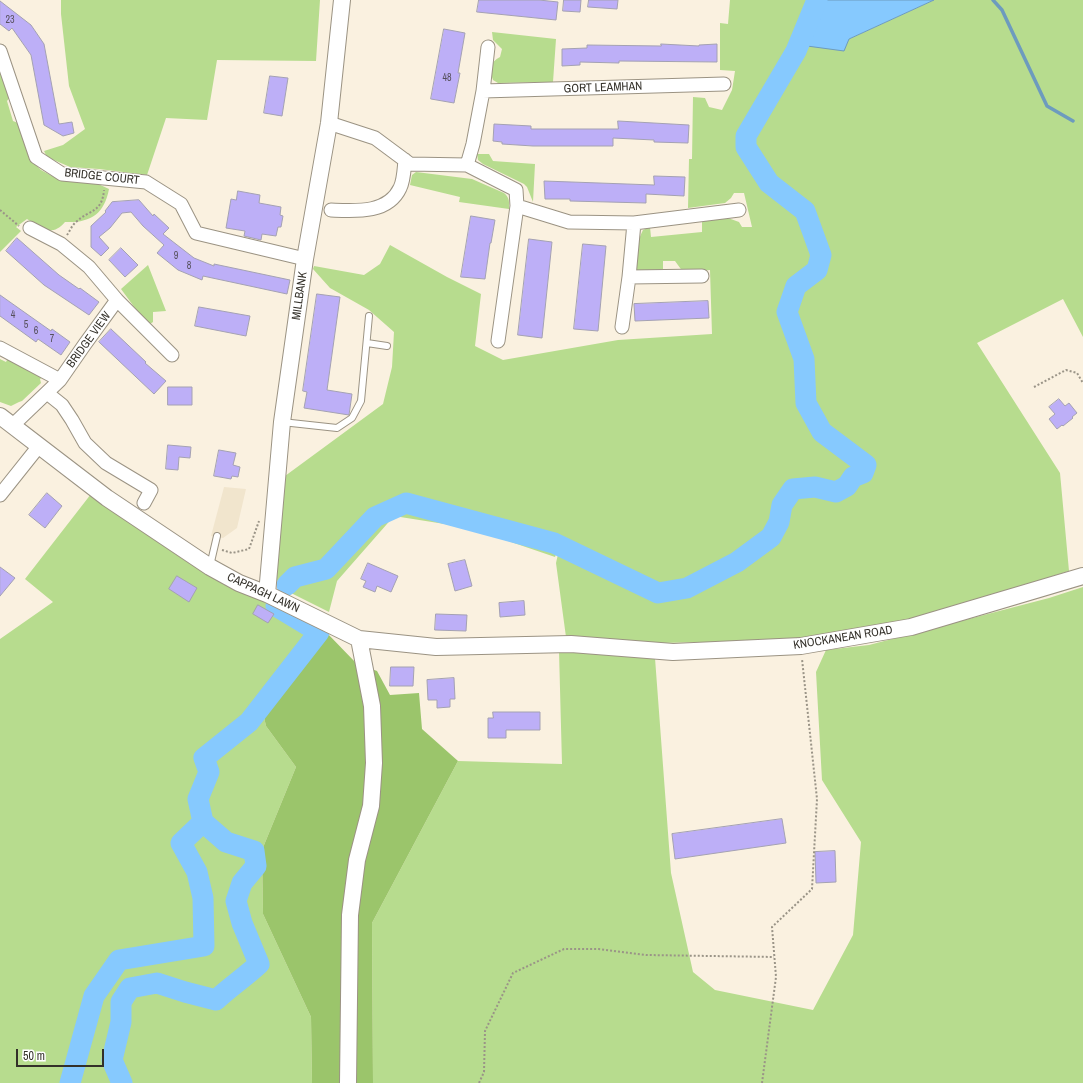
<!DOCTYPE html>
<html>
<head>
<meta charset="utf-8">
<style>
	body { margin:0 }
	#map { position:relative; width:1083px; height:1083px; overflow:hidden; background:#faf1e0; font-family:"Archivo Narrow",sans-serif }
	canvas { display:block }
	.scale { position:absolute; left:16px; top:1049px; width:88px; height:18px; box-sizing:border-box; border:2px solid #333029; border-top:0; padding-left:5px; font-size:12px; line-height:14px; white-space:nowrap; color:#333029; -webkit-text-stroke:3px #fff; paint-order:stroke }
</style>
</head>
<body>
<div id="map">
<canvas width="1083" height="1083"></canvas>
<div class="scale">50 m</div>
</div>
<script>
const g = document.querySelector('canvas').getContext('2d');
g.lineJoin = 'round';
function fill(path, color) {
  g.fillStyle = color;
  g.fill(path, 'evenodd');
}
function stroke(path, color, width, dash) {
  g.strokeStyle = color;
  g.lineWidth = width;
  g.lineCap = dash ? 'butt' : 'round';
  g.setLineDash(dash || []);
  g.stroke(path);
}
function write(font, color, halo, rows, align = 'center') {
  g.font = font + ' "Archivo Narrow",sans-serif';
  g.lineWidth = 3;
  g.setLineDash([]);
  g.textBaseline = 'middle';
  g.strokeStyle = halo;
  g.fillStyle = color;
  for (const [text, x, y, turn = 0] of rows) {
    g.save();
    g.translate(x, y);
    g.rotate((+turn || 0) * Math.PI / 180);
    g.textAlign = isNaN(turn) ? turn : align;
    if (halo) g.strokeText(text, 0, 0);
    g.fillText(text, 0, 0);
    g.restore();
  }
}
const built = new Path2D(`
	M224 487 246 489 237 528 223 538 211 536Z`);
const green = new Path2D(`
	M61 0H320L316 61 217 60 207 120 166 118 147 175 99 169 70 167 47 157 44 151 63 145 85 129 69 86 61 14Z
	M730 0H827L807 45 849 39 934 0H1083V337L1063 299 977 343 1060 473 1069 571 907 622 801 640 659 643 566 637 556 563 561 541 555 557 470 528 394 516 337 581 329 612 281 588 276 578 285 476 383 404 392 367 394 332 369 310 330 288 313 269 314 266 364 275 380 264 390 245 447 277 481 294 475 346 503 360 618 340 712 334 710 270 683 272 675 261H663V269L656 271 641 273 636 269C634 256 637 242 643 230L650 227 651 237 702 232V221L728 218 739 222 742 227H752L744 193H734L731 198 725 203 688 208 689 159H692L693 97 705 98 709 107 722 110 732 90 735 71 720 70V23L728 24Z
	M492 32 556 39 553 82 498 83 493 80C489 70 490 62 500 57L502 49 493 40Z
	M0 64 10 97 7 101 13 121 18 123 31 160 41 170 52 176 65 181 96 183 109 189C104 215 90 223 65 222 51 238 41 228 27 219L16 227 21 231 0 252Z
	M477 154H489L493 161 535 164 533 202 527 187 524 184 483 164 478 160Z
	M416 172 472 179 504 193C510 198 509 202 509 209L459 202 460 197 410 185 412 175Z
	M148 265 166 311 153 312V322L150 324 146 323 121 289Z
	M8 358 43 377 40 379 41 383 22 401 19 402 11 406 0 402V359L6 362Z
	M91 494 184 560 231 587 282 604 327 633 264 717 266 726 296 767 262 850 263 914 311 1017 312 1083H0V639L53 602 25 579Z
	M1083 587V1083H373L372 923 458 761 562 764 559 651 655 658 671 873 693 972 715 990 813 1010 853 935 861 842 822 780 816 672 826 650 869 645 1049 598Z`);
const forest = new Path2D(`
	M327 633 356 663 377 671 390 695 419 693 422 729 458 761 372 923 373 1083H312L311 1017 263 914 262 850 296 767 266 726 264 717Z`);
const water = new Path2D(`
	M827 0H934L849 39 844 51 807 46Z`);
const stream = new Path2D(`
	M993 0 1002 10 1047 106 1073 121`);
const river = new Path2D(`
	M287 585 295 577 326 569 375 517 406 503 554 543 658 593 687 588 737 562 771 537 779 522 782 505 793 489 815 487 836 492 847 486 853 477 863 473 866 465 822 432 806 403 804 359 787 312 796 286 817 270 821 255 805 211 769 183 746 147V136L796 51 817 0
	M70 1083 94 996 119 960 204 946 203 898 197 872 181 843 203 822
	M122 1083 112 1060 121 1022V1002L130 988 157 983 185 992 216 1000C230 987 245 977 259 964L242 923 236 901 242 883 256 866 254 851 226 842 203 822 198 799 209 772 204 758 249 722 319 632 276 606`);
const building = new Path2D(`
	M479 0H539L558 2 556 20 477 12Z
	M564 0H581L580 12 563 11Z
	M589 0H618L617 9 588 7Z
	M0 1 31 25 44 44 59 124 72 122 74 133 63 136 44 125 31 55 12 28 9 31 0 24Z
	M444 29 465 33 458 73H460L454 103 431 99Z
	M661 44 699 46V45L717 44V62L619 61V63L580 62V65L562 66V49L587 48V45L661 46Z
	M270 76 288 78 282 116 264 113Z
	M618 121 689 125 688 143 654 142V140L613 138V146H533L502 144V142L493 141 494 124 531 126V129H618Z
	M654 176 685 177 684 196 646 194V203L570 201V199H545L544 181 654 185Z
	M238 191 260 195 259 203 281 207 280 215 283 216 281 227H278L276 236 262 234 261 240 244 236 245 231 226 228 231 199 236 200Z
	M139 200 153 216 154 214 169 228 163 234 194 258 214 266V264L290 280 287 294 203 276 202 280 178 270 157 253 164 245 143 226 131 212 122 213 110 228 99 237 109 248 101 256 91 247V226L106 212 105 211 112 202Z
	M471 216 495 220 491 243H490L485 279 461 277Z
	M17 238 59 275 79 289 80 288 99 302 89 315 44 285 6 251Z
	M529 239 552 242 542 338 518 335Z
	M583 244 606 246 598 331 574 329Z
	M121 248 138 265 125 277 109 260Z
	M317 294 340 297 327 390 352 394 349 415 304 408 307 392 303 391Z
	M0 295 51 331 52 329 70 342 61 355 38 339 36 342 0 316Z
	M708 301 709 318 635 321 634 304Z
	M199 307 250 316 246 336 195 326Z
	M111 329 146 362 145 363 166 381 154 394 99 342Z
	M168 387H192V405H168Z
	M1059 399 1065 406 1069 403 1077 413 1072 417 1073 418 1063 426 1062 425 1057 429 1049 419 1055 414 1049 407Z
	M168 445 191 447 190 458 179 457 178 470 166 469Z
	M219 450 236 453 233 465 240 467 238 477 232 476 231 479 214 476Z
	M47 493 62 506 45 528 29 515Z
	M465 560 472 586 455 591 448 564Z
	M368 563 398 576 391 592 377 586 375 592 363 587 366 581 361 579Z
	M0 567 15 578 0 596Z
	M177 576 197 588 189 602 169 589Z
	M524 601 525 615 500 617 499 603Z
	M258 605 274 614 268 623 253 614Z
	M436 614 467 615 466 631 435 630Z
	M391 667H414L413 686H390Z
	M454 678 455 699H450V707L437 708V700H428L427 680Z
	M493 712H540V730H506V738H488V718H493Z
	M782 819 786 843 675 859 672 834Z
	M835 851 836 882 816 883 815 852Z`);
const path = new Path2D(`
	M0 210 19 226
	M67 235C70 231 72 225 76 222 90 209 102 213 104 190
	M1034 387 1066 370 1077 373 1083 383
	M222 550 232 553 249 549 259 521
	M479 1083 484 1072 485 1031 513 973 564 949H599L646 955 774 957
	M762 1083 776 977 772 927 812 889 817 799 802 659`);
const service = new Path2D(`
	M367 343 387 346
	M282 422 337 428 352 418 361 401 369 316
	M210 566 217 536`);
const minor = new Path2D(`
	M488 47 483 91 724 84
	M0 51 36 157 62 174 146 182 181 204 196 233 305 259
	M329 123 375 138 410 164 467 165 516 190 517 206 569 222 634 223 739 210
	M467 165 473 144 483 91
	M331 210C355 211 388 214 400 188 404 180 404 169 405 160
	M634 223 629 277 702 276
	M30 228 61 244 89 267 117 300 172 355
	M622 327 629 277
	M498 341 517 206
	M0 348 60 380
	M47 393 62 405 72 420 85 443 106 463 151 490 144 503
	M13 425 60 380 85 344 117 300
	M0 495 39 446`);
const tertiary = new Path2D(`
	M0 416 107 498 210 567 239 583 267 594 359 639 436 647 571 644 673 652 801 646 911 627 1083 576
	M267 594 282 422 305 259 329 123 342 0
	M348 1083 350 915 357 860 371 806 374 763 372 706 359 639`);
const numberNames = [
	["23",10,20],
	["48",447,78],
	["9",176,256],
	["8",189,266],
	["4",13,315],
	["5",26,325],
	["6",36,331],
	["7",52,339]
];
const streetNames = [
	["GORT LEAMHAN",603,88,-2],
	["BRIDGE COURT",102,177,6],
	["MILLBANK",300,296,-82],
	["BRIDGE VIEW",89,340,-54],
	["CAPPAGH LAWN",263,593,25],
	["KNOCKANEAN ROAD",843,638,-9]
];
fill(built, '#f1e5cd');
fill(green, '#b7dc8e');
fill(forest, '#9bc56b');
fill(water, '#86c9fe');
stroke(water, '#6d9bbe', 1);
stroke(stream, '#6d9bbe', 3.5);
stroke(river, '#86c9fe', 21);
fill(building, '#bdaff7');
stroke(building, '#a4a1b2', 1);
stroke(service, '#9b9383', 8);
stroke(minor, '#9b9383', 15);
stroke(tertiary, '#9b9383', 18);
stroke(path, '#9a9487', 2, [2, 2]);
stroke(service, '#fff', 6);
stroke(minor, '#fff', 13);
stroke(tertiary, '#fff', 16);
write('10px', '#56505c', null, numberNames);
write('12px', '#333029', '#fff', streetNames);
</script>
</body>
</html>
